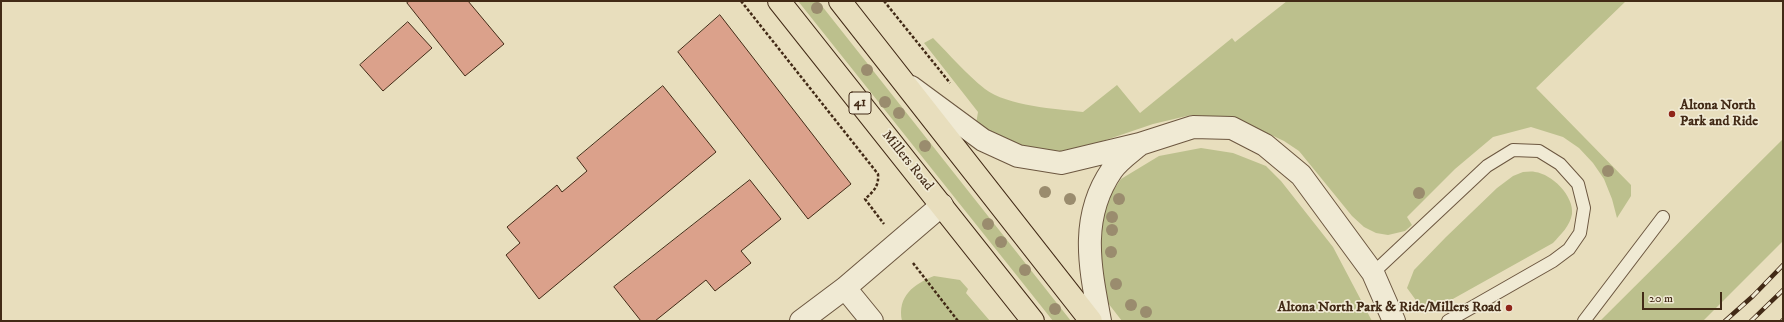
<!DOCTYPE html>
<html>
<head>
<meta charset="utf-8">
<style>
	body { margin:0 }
	#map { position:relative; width:1784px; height:322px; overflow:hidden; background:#e8debd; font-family:"IM FELL DW Pica",serif }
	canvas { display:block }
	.frame { position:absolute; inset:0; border:2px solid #422a16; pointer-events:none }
	.scale { position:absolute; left:1642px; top:292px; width:80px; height:18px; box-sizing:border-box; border:2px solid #422a16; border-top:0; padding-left:5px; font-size:12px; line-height:14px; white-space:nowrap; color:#422a16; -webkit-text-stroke:3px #f0ead4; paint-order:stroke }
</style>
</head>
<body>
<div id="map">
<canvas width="1784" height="322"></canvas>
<div class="frame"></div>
<div class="scale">20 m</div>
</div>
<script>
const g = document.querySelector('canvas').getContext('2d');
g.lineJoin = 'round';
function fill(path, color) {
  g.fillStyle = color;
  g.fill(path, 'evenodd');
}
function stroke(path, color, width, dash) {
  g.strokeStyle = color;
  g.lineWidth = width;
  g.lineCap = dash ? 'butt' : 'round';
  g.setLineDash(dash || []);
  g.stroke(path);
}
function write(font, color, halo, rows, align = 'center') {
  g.font = font + ' "IM FELL DW Pica",serif';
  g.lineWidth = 3.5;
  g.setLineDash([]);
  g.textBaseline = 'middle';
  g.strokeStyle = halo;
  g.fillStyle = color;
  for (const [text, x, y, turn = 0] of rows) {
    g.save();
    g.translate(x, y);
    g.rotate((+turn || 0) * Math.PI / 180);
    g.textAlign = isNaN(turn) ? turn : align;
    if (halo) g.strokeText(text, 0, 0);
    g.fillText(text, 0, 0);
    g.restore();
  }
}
const green = new Path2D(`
	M798 1H818L1071 321H1053Z
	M1287 1H1626L1536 88 1631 185V196L1617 218 1612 199 1604 179 1593 163 1579 148 1563 137 1531 127 1493 137 1455 169 1407 217 1412 225 1405 231 1388 235 1376 233 1364 227 1352 216 1299 151 1284 141 1235 118 1191 115 1153 124 1100 142 1061 151 1021 148 976 124 978 112 924 43 933 38C950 55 966 74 985 89 1007 106 1057 109 1083 112L1117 85 1140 113 1232 38 1235 42Z
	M1783 139V241L1703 321H1600Z
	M1201 148 1233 153 1266 166 1281 181 1333 247 1372 321H1122L1108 303 1097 251 1102 207 1121 179 1159 156Z
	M1523 172C1527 172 1531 171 1535 172 1552 174 1574 196 1572 214 1570 226 1561 234 1553 243L1426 314 1407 288 1414 270 1446 237 1497 188 1513 176Z
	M934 276 960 280 968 289 966 293 990 321H902C897 296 914 284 934 276Z`);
const building = new Path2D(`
	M410 1H468L504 44 465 76 407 3Z
	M720 15 851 184 808 219 678 52Z
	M408 22 432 48 383 91 360 65Z
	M663 86 716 152 539 299 506 255 520 243 507 227 557 185 562 192 587 171 577 158Z
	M750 180 781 219 741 251 751 263 715 291 706 280 655 321H641L614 287Z`);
const path = new Path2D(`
	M741 1 878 174C879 186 874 191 865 199L884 224
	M884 1 950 83
	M913 263 958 321`);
const lane = new Path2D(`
	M1373 273 1487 166 1513 150 1539 151 1560 164 1578 184 1584 208 1580 233 1569 249 1553 261 1448 321
	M1584 321 1663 217`);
const street = new Path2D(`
	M911 87 983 140 1018 156 1061 163 1140 144 1193 127 1232 128 1265 145 1301 175 1373 273 1394 321
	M845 288 872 321
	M801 321 845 288 942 205
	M1100 321C1090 267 1079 218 1112 170 1119 160 1131 152 1139 145`);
const primary = new Path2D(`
	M779 1 1033 321
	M840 1 1091 321`);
const rail = new Path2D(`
	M1725 321 1753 296 1783 265
	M1751 321 1783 290
	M1782 321 1783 320`);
const trees = [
	[817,8],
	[867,70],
	[885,102],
	[899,113],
	[925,146],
	[1608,171],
	[1045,192],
	[1419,193],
	[1070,199],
	[1119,199],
	[1112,217],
	[988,224],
	[1112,230],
	[1001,242],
	[1111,252],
	[1025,270],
	[1116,284],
	[1131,305],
	[1055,309],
	[1146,312]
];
const markers = [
	[1672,114,4,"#8f2418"],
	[1509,308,4,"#8f2418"]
];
const shields = [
	[860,103,22]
];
const shieldNames = [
	["41",860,103]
];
const poiNames = [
	["Altona North",1680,106],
	["Park and Ride",1680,122],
	["Altona North Park & Ride/Millers Road",1501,308,"right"]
];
const streetNames = [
	["Millers Road",907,161,51]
];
fill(green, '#bcc08d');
fill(building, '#dba18b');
stroke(building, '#422a16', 1);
stroke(lane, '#6c5740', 14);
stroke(street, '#6c5740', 24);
stroke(primary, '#422a16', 24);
stroke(path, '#422a16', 2.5, [3, 2]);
stroke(lane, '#f0ead4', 12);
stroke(street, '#f0ead4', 22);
stroke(primary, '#e8debd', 22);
stroke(rail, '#422a16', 4.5);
stroke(rail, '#f0ead4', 3, [9]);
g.fillStyle = '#9a8c6e';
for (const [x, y] of trees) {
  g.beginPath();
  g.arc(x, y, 6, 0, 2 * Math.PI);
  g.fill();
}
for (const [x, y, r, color] of markers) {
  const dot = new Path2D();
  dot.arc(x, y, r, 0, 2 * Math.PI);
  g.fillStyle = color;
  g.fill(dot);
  stroke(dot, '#f0ead4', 1.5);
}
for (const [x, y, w] of shields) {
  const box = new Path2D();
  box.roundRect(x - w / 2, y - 11, w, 22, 3);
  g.fillStyle = '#f0ead4';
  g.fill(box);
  stroke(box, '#422a16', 1);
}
write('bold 13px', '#422a16', null, shieldNames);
write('bold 14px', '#422a16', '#f0ead4', poiNames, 'left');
write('14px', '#422a16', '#f0ead4', streetNames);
</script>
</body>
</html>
